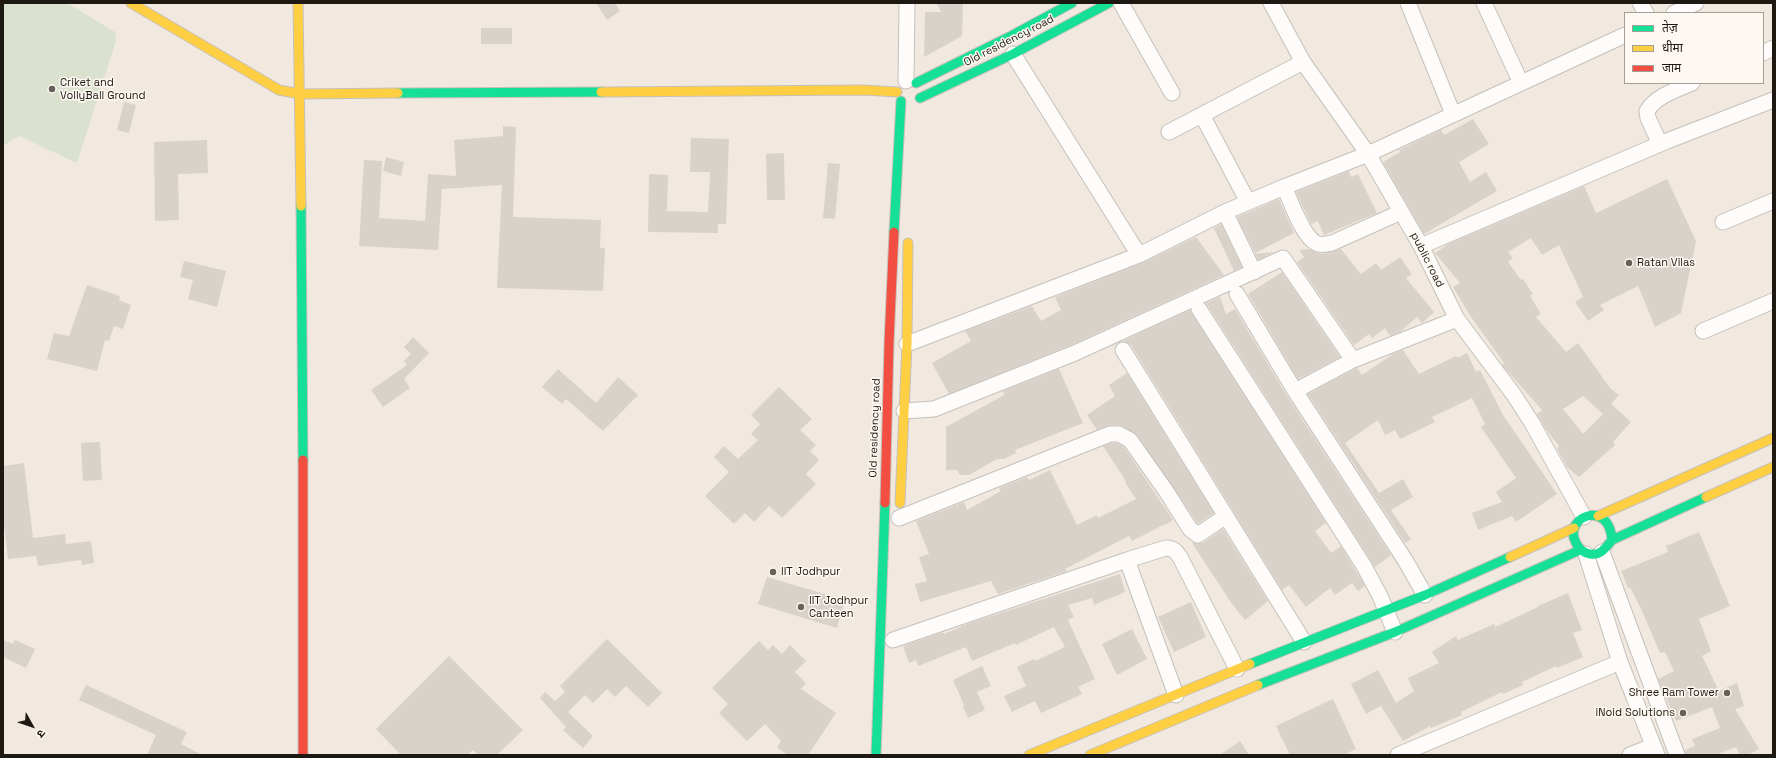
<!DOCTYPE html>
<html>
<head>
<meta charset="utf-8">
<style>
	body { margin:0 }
	#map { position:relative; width:1776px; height:758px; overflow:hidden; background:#f1e9e0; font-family:"Space Grotesk","Noto Sans Devanagari",sans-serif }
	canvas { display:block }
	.frame { position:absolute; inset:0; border:4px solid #1d1812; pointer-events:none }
	.legend { position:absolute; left:1624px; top:12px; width:140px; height:72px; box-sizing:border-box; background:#fef8f2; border:1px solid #a49e98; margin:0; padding:5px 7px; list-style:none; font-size:12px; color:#1d1812 }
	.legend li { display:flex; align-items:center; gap:8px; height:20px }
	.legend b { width:20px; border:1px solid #a49e98 }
	.north { position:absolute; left:12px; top:706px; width:40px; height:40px; -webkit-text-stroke:3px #fef8f2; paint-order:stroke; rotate:130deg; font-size:11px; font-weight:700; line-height:16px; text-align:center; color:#1d1812 }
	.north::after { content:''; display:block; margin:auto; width:14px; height:18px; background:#1d1812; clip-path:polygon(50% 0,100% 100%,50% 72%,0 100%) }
</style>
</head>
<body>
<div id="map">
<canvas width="1776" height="758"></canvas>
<div class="frame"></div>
<ul class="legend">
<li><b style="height:5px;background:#16e098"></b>तेज़</li>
<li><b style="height:5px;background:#ffcf43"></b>धीमा</li>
<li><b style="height:5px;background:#f24e42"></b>जाम</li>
</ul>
<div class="north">उ</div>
</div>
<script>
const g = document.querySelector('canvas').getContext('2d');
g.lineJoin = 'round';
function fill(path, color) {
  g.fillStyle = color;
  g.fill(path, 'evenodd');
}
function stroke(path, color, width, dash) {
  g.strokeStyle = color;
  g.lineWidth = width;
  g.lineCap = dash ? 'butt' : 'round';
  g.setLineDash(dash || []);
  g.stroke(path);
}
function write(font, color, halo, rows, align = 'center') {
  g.font = font + ' "Space Grotesk",sans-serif';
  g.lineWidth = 3;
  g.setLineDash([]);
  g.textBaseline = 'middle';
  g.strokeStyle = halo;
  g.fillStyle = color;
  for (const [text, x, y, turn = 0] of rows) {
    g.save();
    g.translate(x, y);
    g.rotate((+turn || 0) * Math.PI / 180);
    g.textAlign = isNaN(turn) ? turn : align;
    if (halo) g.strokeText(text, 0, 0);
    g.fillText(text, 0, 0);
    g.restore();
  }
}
const green = new Path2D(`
	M3 3H67L115 32 116 41 77 163 19 136 3 146Z`);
const building = new Path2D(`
	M596 3H615L620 11 607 20Z
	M936 3H963L962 36 924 57 925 12H941Z
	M481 28H512V44H481Z
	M124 102 136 105 129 133 117 130Z
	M1473 119 1489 144 1459 162 1470 182 1486 172 1497 191 1424 234 1383 162 1400 152 1399 150 1441 130 1444 135Z
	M503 126 516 127 513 217 601 220 600 248H605L603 291 497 288 502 185 442 189 438 250 359 246 364 160 382 161 379 218 425 221 428 174 456 176 454 140 503 136Z
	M691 138 729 139 726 224H718V233L648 232 649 174 668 175 667 211 708 212 710 172H690Z
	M207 140 208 173 178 174 179 220 155 221 154 142Z
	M784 153 785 200H767L766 154Z
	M386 157 404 162 401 176 383 171Z
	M828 163 840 164 835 219 823 218Z
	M1349 171 1351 177 1358 174 1377 213 1324 235 1318 221 1311 224 1296 192Z
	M1667 179 1696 241 1681 313 1655 327 1638 286 1600 305 1604 310 1588 321 1575 302 1583 297 1559 245 1542 255 1531 238 1508 252 1513 258 1508 262 1521 280 1523 279 1533 294 1530 296 1541 314 1536 317 1566 352 1578 343 1610 388 1619 395 1611 404 1631 422 1613 442 1615 445 1579 477 1567 467 1557 449 1559 446 1547 431 1537 414 1542 410 1502 365 1504 363 1471 317 1453 287 1460 283 1435 253 1448 244 1584 186 1596 213ZM1583 396 1603 414 1583 434 1563 409Z
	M1279 199 1294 233 1255 253 1237 217Z
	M1221 224 1242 267 1234 271 1214 228Z
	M1196 237 1224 275 1071 345 949 394 932 363 971 341 965 331 1032 306 1041 321 1061 310 1055 297 1142 263Z
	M1309 249 1322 254 1341 249 1361 274 1376 263 1381 270 1400 257 1412 274 1406 278 1434 312 1422 323 1417 317 1400 332 1390 336 1385 328 1372 338 1369 334 1354 345 1297 262 1304 257 1299 250Z
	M1274 252 1258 260 1255 254Z
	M184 261 226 271 217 307 188 299 193 280 180 277Z
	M1282 272 1340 357 1298 379 1248 294Z
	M87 285 120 296 119 300 131 305 123 329 114 326 109 341 105 340 97 371 47 359 54 333 69 336Z
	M1220 297 1226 314 1235 309 1287 396 1391 555 1375 567 1206 303Z
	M1190 310 1326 523 1315 531 1331 553 1341 546 1365 586 1358 591 1352 583 1335 595 1330 588 1306 607 1289 585 1282 590 1131 345 1123 341Z
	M413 337 429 353 404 379 410 388 383 407 371 390 407 365 404 361 411 354 404 347Z
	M1403 350 1419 374 1456 356 1457 358 1467 353 1476 372 1480 370 1503 415 1557 494 1516 522 1512 516 1478 530 1472 513 1502 502 1496 492 1516 478 1481 427 1485 424 1472 398 1432 417 1435 422 1400 439 1395 430 1385 435 1378 420 1345 443 1379 493 1403 479 1413 497 1391 510 1411 539 1405 543 1308 394 1357 368 1362 375 1393 354Z
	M558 369 596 403 618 377 638 395 603 431 566 399 562 404 542 387Z
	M1059 369 1083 423 1015 450 1016 453 1004 459H997L969 475H960L957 470H946V427L1004 395 1003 391Z
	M1127 373 1214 513 1198 524 1137 435 1119 425 1107 426 1097 430 1087 415 1115 396 1109 385Z
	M779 387 812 419 800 430 816 445 810 451 819 460 806 474 816 484 782 518 769 506 754 522 745 513 734 524 705 496 729 472 714 457 724 446 738 459 758 440 751 434 760 424 751 415Z
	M100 442 102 480 83 481 81 443Z
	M1112 443H1117L1124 447 1173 520 1165 525V524L1132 541 1129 536 1065 569 1067 571 998 594 991 581 920 602 915 584 927 581 919 557 929 554 916 521 964 502 967 510 1001 491 999 488 1027 477 1029 480 1050 470 1077 525 1097 515 1098 518 1136 499 1125 482 1126 481 1103 446Z
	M24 463 33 538 65 534 66 544 91 541 94 563 82 565 81 560 38 566 36 556 8 559 3 516V466Z
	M1223 529 1268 601 1245 620 1232 604 1192 543H1203Z
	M1699 532 1730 606 1699 619 1711 651 1702 656 1719 691 1737 683 1744 706 1735 709 1759 749 1748 755H1740L1736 747 1715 755H1686L1685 750 1695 746 1692 739 1720 728 1712 707 1676 721 1658 679 1674 671 1665 652 1660 653 1642 611 1630 587 1628 588 1621 571 1668 552 1666 546Z
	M1120 574 1125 592 1094 605 1092 598 1068 605 1074 617 1068 620 1095 679 1078 687 1082 694 1041 713 1035 701 1012 712 1004 696 1026 686 1017 667 1034 659 1035 661 1065 647 1054 627 1016 645 1015 643 972 661 966 647 918 666 916 660 909 663 903 646 943 632 944 634 970 623Z
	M767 577 845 600 837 628 758 604Z
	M1568 593 1582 630 1573 633 1583 657 1557 668 1556 666 1522 682 1523 685 1503 694 1502 692 1461 712 1462 715 1431 728 1430 726 1403 741 1381 706 1366 714 1351 684 1378 670 1396 703 1414 691 1408 678 1439 663 1432 652 1456 636 1458 640 1494 624 1495 627 1538 607V606Z
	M1191 602 1206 637 1174 652 1158 617Z
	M1132 629 1147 659 1117 675 1102 644Z
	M607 639 662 693 648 707 626 686 615 697 607 689 593 703 585 695 568 712 593 736 583 748 563 730 566 727 540 698 545 692 555 701 565 692 560 686Z
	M3 640 13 644 15 640 35 649 26 668 3 657Z
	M759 641 768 650 773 645 782 654 790 645 806 661 795 672 806 683 801 689 836 713 808 755H788L777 748 781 741 765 724 747 741 719 713 728 704 712 688Z
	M449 656 523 730 497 755H478L473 750 467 755H401L376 729Z
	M982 666 991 686 977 692 985 710 968 718 963 706 964 705 953 680Z
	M86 685 187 732 181 744 202 755H147L156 735 79 700Z
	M1333 699 1356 749 1343 755H1290L1276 726Z
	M1240 741 1249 755H1220Z`);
const street = new Path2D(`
	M1121 3 1172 93
	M1271 3 1303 62 1368 154 1421 246 1457 319 1514 395 1532 423 1584 517
	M1408 3 1453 114
	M1484 3 1521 83
	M1640 3 1646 13
	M1674 13 1696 3
	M1763 53 1773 48
	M1013 54 1139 255
	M906 81 907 3
	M1202 115 1248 202
	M1169 132 1303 62
	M1660 144 1648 118 1647 111C1656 96 1676 90 1692 83
	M1284 187C1291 201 1302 236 1316 243 1321 246 1326 244 1332 243L1401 212
	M1225 212 1254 272
	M1723 222 1773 201
	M1421 246 1667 141 1773 100
	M1237 294 1295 391 1405 560 1425 595
	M1199 309 1364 566 1380 596 1395 632
	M1703 331 1773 301
	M907 344 1139 255 1225 212 1284 187 1368 154 1625 35
	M1123 350 1304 642
	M1295 391 1353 360 1457 319
	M904 411 934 409 1075 353 1283 258 1353 360
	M899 518 1110 434H1119L1130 440 1166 491 1190 529 1198 535 1226 516
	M1602 552 1677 755
	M1586 554 1620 662 1657 755
	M1127 560 1176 695
	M893 640 1127 560 1166 548C1173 548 1176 551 1180 557L1237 669
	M1398 755 1620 662
	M1630 755 1653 746`);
const fast = new Path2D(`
	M916 83 1009 37 1072 3
	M398 93 601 92
	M920 98 1013 54 1109 3
	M301 206 303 460
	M894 232 901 101
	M1612 540C1609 498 1562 517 1576 543 1579 549 1584 553 1590 554 1601 556 1606 547 1612 540L1706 497
	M1250 664 1425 595 1510 557
	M1258 685 1395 632 1580 550
	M876 755 885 503`);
const slow = new Path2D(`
	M131 3 279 90 300 94 398 93
	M298 3 301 206
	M601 92 864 90 897 92
	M1706 497 1773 467
	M900 503 907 344 908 243
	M1598 516 1773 438
	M1510 557 1574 528
	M1029 755 1250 664
	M1090 755 1258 685`);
const jam = new Path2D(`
	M303 460V755
	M885 503 889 343 894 232`);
const markers = [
	[52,89,4,"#67615a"],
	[1629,263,4,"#67615a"],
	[773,572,4,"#67615a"],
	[801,607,4,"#67615a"],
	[1727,693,4,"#67615a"],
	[1683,713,4,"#67615a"]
];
const streetNames = [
	["Old residency road",1009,41,-27],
	["public road",1427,260,63],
	["Old residency road",875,428,-88]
];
const poiNames = [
	["Criket and",60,83],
	["VollyBall Ground",60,96],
	["Ratan Vilas",1637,263],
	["IIT Jodhpur",781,572],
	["IIT Jodhpur",809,601],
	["Canteen",809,614],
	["Shree Ram Tower",1719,693,"right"],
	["iNoid Solutions",1675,713,"right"]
];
fill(green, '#dae2cf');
fill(building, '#d8d2cb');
stroke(street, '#c6c0b9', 17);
stroke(fast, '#c6c0b9', 11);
stroke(slow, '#c6c0b9', 11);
stroke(jam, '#c6c0b9', 11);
stroke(street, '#fdfcfa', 15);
stroke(fast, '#16e098', 9);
stroke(slow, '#ffcf43', 9);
stroke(jam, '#f24e42', 9);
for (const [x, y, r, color] of markers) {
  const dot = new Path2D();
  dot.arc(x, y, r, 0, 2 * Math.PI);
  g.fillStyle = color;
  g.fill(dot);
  stroke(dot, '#fef8f2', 1.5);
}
write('11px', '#1d1812', '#fef8f2', streetNames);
write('11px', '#1d1812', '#fef8f2', poiNames, 'left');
</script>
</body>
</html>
